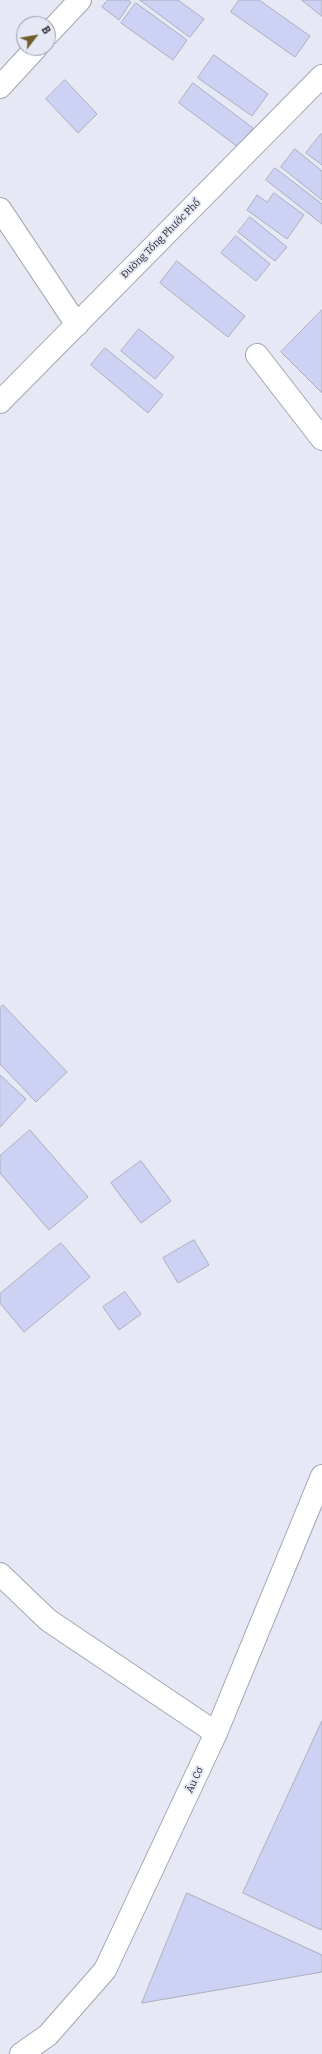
<!DOCTYPE html>
<html>
<head>
<meta charset="utf-8">
<style>
	body { margin:0 }
	#map { position:relative; width:322px; height:2054px; overflow:hidden; background:#e6e8f6; font-family:Bitter,serif }
	canvas { display:block }
	.north { position:absolute; left:16px; top:16px; width:40px; height:40px; box-sizing:border-box; background:#e6e8f6; border:1px solid #9a9ca6; border-radius:50%; rotate:59deg; font-size:11px; font-weight:700; line-height:16px; text-align:center; color:#292a2f }
	.north::after { content:''; display:block; margin:auto; width:14px; height:18px; background:#6e5e2c; clip-path:polygon(50% 0,100% 100%,50% 72%,0 100%) }
</style>
</head>
<body>
<div id="map">
<canvas width="322" height="2054"></canvas>
<div class="north">B</div>
</div>
<script>
const g = document.querySelector('canvas').getContext('2d');
g.lineJoin = 'round';
function fill(path, color) {
  g.fillStyle = color;
  g.fill(path, 'evenodd');
}
function stroke(path, color, width, dash) {
  g.strokeStyle = color;
  g.lineWidth = width;
  g.lineCap = dash ? 'butt' : 'round';
  g.setLineDash(dash || []);
  g.stroke(path);
}
function write(font, color, halo, rows, align = 'center') {
  g.font = font + ' Bitter,serif';
  g.lineWidth = 4;
  g.setLineDash([]);
  g.textBaseline = 'middle';
  g.strokeStyle = halo;
  g.fillStyle = color;
  for (const [text, x, y, turn = 0] of rows) {
    g.save();
    g.translate(x, y);
    g.rotate((+turn || 0) * Math.PI / 180);
    g.textAlign = isNaN(turn) ? turn : align;
    if (halo) g.strokeText(text, 0, 0);
    g.fillText(text, 0, 0);
    g.restore();
  }
}
const building = new Path2D(`
	M108 0H128L131 2 119 20 102 7Z
	M140 0H178L204 19 190 37Z
	M239 0H259L310 36 295 57 231 12Z
	M302 0H322V16Z
	M136 3 187 40 173 60 121 23Z
	M214 55 268 94 252 116 198 78Z
	M65 80 97 114 78 133 46 99Z
	M193 83 253 128 238 147 179 103Z
	M321 134H322V165L306 153Z
	M295 149 322 171V200L281 167Z
	M275 168 322 204V224L266 180Z
	M274 193 304 215 287 239 247 210 257 195 267 202Z
	M250 217 287 247 275 261 238 232Z
	M236 236 270 264 256 281 221 253Z
	M177 261 245 316 228 337 160 283Z
	M322 310V393L281 352Z
	M139 329 174 357 155 379 121 351Z
	M105 348 163 395 148 413 91 365Z
	M3 1005 67 1072 36 1102 0 1064V1008Z
	M0 1075 26 1099 0 1127Z
	M30 1130 88 1197 49 1230 0 1173V1156Z
	M141 1161 171 1201 141 1223 111 1183Z
	M194 1240 209 1265 178 1283 163 1258Z
	M61 1243 90 1277 24 1332 0 1303V1294Z
	M125 1292 141 1314 119 1330 103 1307Z
	M322 1721V1928L321 1930 243 1893Z
	M187 1893 322 1955V1972L142 2003Z`);
const minor = new Path2D(`
	M48 34 80 0
	M0 87 36 48
	M0 209 77 325
	M257 355 322 439
	M0 402 322 76
	M0 1574 48 1620 216 1733`);
const major = new Path2D(`
	M21 2054 48 2035 105 1970 216 1733 322 1476`);
const streetNames = [
	["Đường Tống Phước Phổ",161,239,-45],
	["Âu Cơ",195,1780,-65]
];
fill(building, '#cdd2f5');
stroke(building, '#abaebb', 1);
stroke(minor, '#a3a5b2', 24);
stroke(major, '#a3a5b2', 24);
stroke(minor, '#fff', 22);
stroke(major, '#fff', 22);
write('10px', '#292a2f', '#e6e8f6', streetNames);
</script>
</body>
</html>
